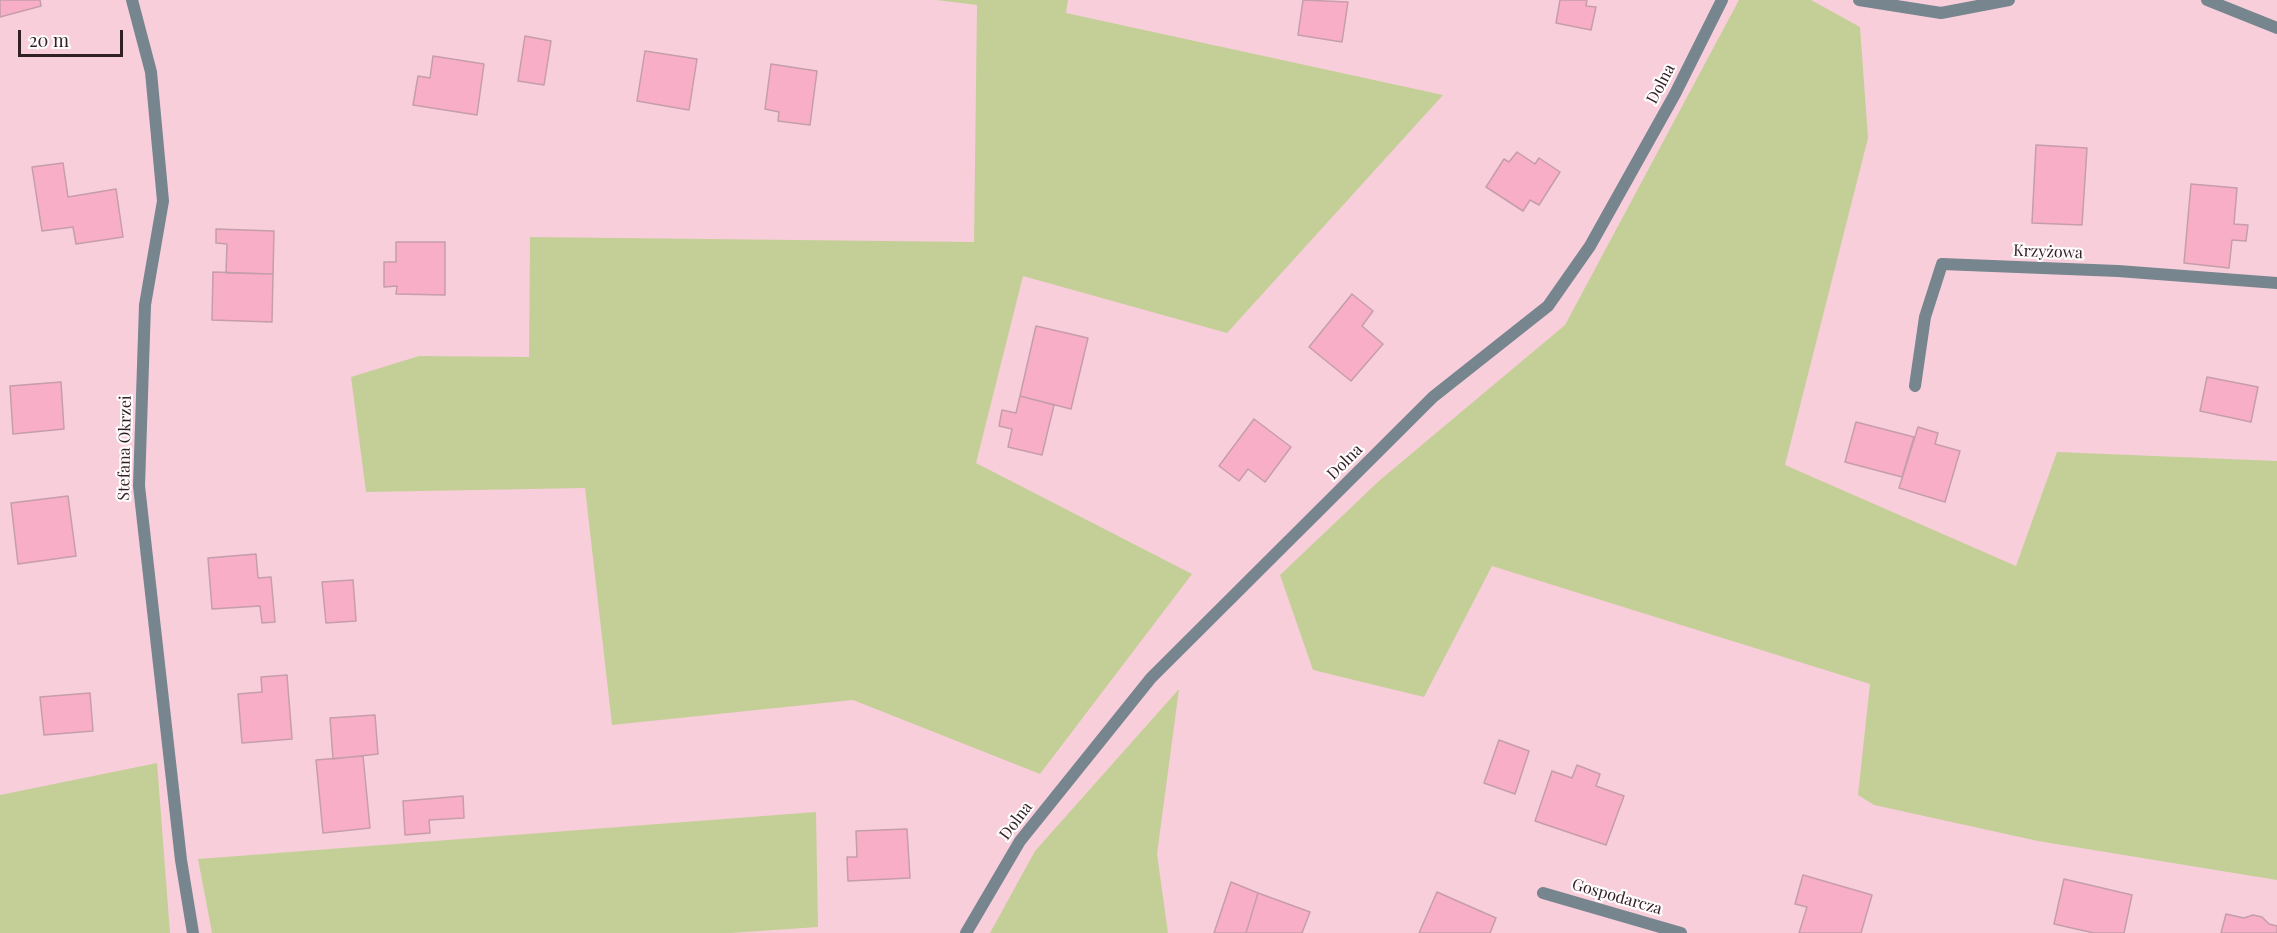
<!DOCTYPE html>
<html>
<head>
<meta charset="utf-8">
<style>
	body { margin:0 }
	#map { position:relative; width:2277px; height:933px; overflow:hidden; background:#f8cedb; font-family:"Playfair Display",serif }
	canvas { display:block }
	.scale { position:absolute; left:18px; top:30px; width:105px; height:27px; box-sizing:border-box; border:3px solid #312126; border-top:0; padding-left:8px; font-size:18px; line-height:21px; white-space:nowrap; color:#312126; -webkit-text-stroke:4px #fffbfc; paint-order:stroke }
</style>
</head>
<body>
<div id="map">
<canvas width="2277" height="933"></canvas>
<div class="scale">20 m</div>
</div>
<script>
const g = document.querySelector('canvas').getContext('2d');
g.lineJoin = 'round';
function fill(path, color) {
  g.fillStyle = color;
  g.fill(path, 'evenodd');
}
function stroke(path, color, width, dash) {
  g.strokeStyle = color;
  g.lineWidth = width;
  g.lineCap = dash ? 'butt' : 'round';
  g.setLineDash(dash || []);
  g.stroke(path);
}
function write(font, color, halo, rows, align = 'center') {
  g.font = font + ' "Playfair Display",serif';
  g.lineWidth = 4.5;
  g.setLineDash([]);
  g.textBaseline = 'middle';
  g.strokeStyle = halo;
  g.fillStyle = color;
  for (const [text, x, y, turn = 0] of rows) {
    g.save();
    g.translate(x, y);
    g.rotate((+turn || 0) * Math.PI / 180);
    g.textAlign = isNaN(turn) ? turn : align;
    if (halo) g.strokeText(text, 0, 0);
    g.fillText(text, 0, 0);
    g.restore();
  }
}
const green = new Path2D(`
	M936 0H1068L1066 13 1443 95 1227 333 1023 276 976 463 1192 574 1040 774 853 700 612 725 585 488 366 492 351 377 419 356 529 357 530 237 974 242 977 5Z
	M1739 0H1811L1860 27 1868 138 1785 465 2016 566 2057 452 2277 461V880L2038 841 1874 805 1858 795 1870 684 1492 566 1424 697 1313 670 1280 575 1380 480 1565 325Z
	M1179 689 1157 854 1168 933H990L1035 851Z
	M157 763 170 933H0V795Z
	M816 812 818 927 731 933H212L198 859Z`);
const building = new Path2D(`
	M0 0H40L41 6 0 17Z
	M1303 0 1348 2 1342 42 1298 35Z
	M1560 0H1587L1586 6 1596 7 1591 30 1556 23Z
	M525 36 551 41 544 85 518 81Z
	M645 51 697 59 689 110 637 101Z
	M433 56 484 64 477 115 413 105 418 76 430 78Z
	M771 64 817 71 810 125 778 121 779 112 765 109Z
	M2036 145 2087 148 2082 225 2032 223Z
	M1517 152 1535 164 1539 158 1560 172 1539 205 1530 200 1523 211 1486 187 1504 159 1509 162Z
	M63 163 68 197 116 189 123 237 76 244 73 227 42 231 32 167Z
	M2191 184 2237 188 2234 224 2248 225 2246 241 2232 240 2229 268 2184 263Z
	M216 229 274 231 273 274 226 273 227 244 216 243Z
	M396 242H445V295L396 294 397 286 384 287V262H396Z
	M213 272 273 274 272 322 212 320Z
	M1352 294 1373 311 1362 326 1383 344 1351 381 1309 347Z
	M1036 326 1088 338 1071 409 1020 396Z
	M2207 377 2258 387 2251 422 2200 411Z
	M61 382 64 429 13 434 10 386Z
	M1020 396 1054 405 1042 455 1008 447 1012 429 999 426 1002 410 1016 413Z
	M1254 419 1291 447 1265 482 1248 469 1239 481 1219 466Z
	M1856 422 1914 437 1902 477 1845 462Z
	M1918 427 1938 433 1935 444 1960 451 1945 502 1899 488Z
	M68 496 76 556 18 564 11 503Z
	M256 554 258 578 271 577 275 622 262 623 260 606 212 609 208 558Z
	M353 580 356 621 326 623 322 582Z
	M287 675 292 739 242 743 238 694 262 692 261 677Z
	M90 693 93 731 44 735 40 697Z
	M375 715 378 754 333 759 330 718Z
	M1499 740 1529 751 1515 794 1484 783Z
	M363 756 370 828 323 833 316 760Z
	M1577 765 1600 774 1596 786 1624 796 1606 845 1535 821 1552 771 1572 778Z
	M463 796 464 818 429 820 430 833 405 835 403 801Z
	M907 829 910 878 848 881 847 857H857L856 831Z
	M1803 875 1872 895 1861 933H1799L1807 907 1795 904Z
	M2064 879 2132 895 2124 933H2094L2054 924Z
	M1231 882 1258 893 1246 933H1214Z
	M1437 892 1496 918 1490 933H1419Z
	M1258 893 1310 912 1302 933H1246Z
	M2226 914 2244 918 2253 915 2262 917 2269 924 2277 926V933H2221Z`);
const street = new Path2D(`
	M132 0 151 72 163 201 145 305 139 486 181 860 193 933
	M1859 0 1941 13 2009 0
	M2207 0 2277 28
	M1915 386 1925 317 1942 264 2118 271 2277 283
	M1543 893 1681 933
	M966 933 1020 841 1151 678 1433 397 1548 306 1590 246 1675 94 1722 0`);
const streetNames = [
	["Dolna",1661,84,-62],
	["Krzyżowa",2048,252,2],
	["Stefana Okrzei",125,448,-89],
	["Dolna",1345,462,-45],
	["Dolna",1016,821,-53],
	["Gospodarcza",1617,897,16]
];
fill(green, '#c4cf97');
fill(building, '#f9aec8');
stroke(building, '#c59dab', 1.5);
stroke(street, '#76858e', 12);
write('16px', '#312126', '#fffbfc', streetNames);
</script>
</body>
</html>
